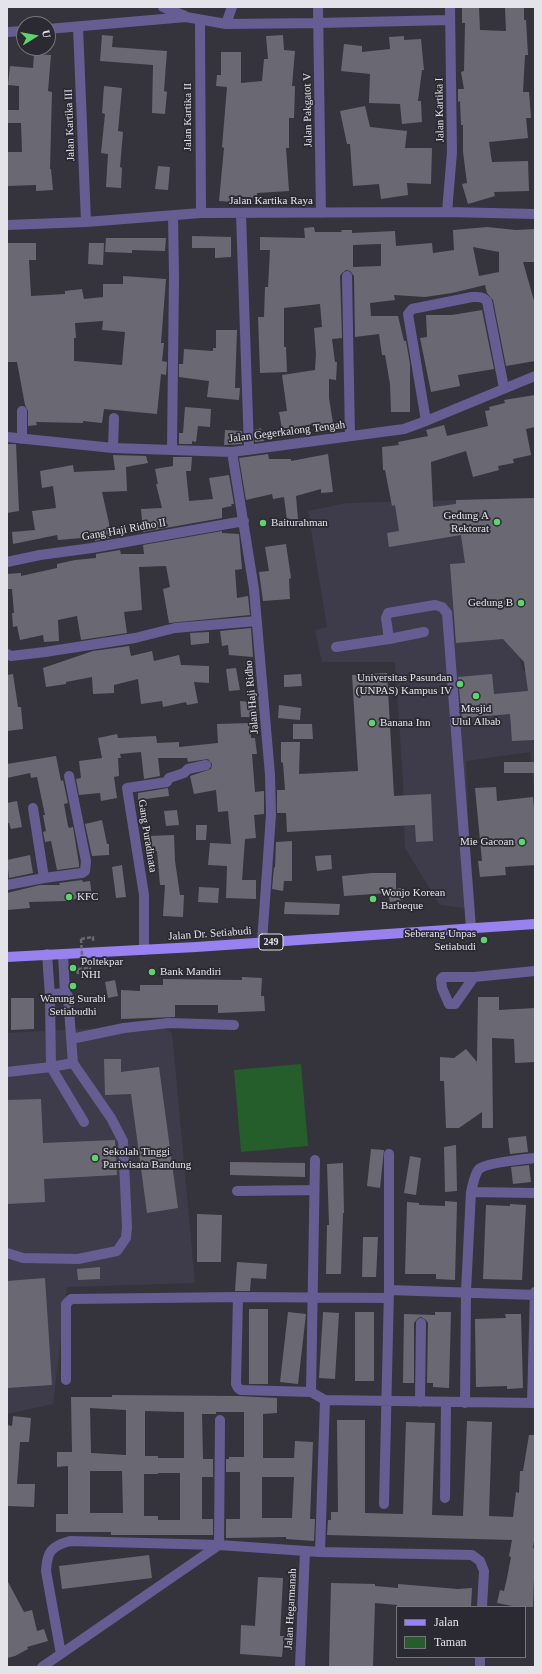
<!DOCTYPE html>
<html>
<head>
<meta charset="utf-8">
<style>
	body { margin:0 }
	#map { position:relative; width:542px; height:1674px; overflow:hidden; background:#35343d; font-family:Georgia,serif }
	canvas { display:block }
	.frame { position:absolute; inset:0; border:8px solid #e4e3e9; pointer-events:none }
	.legend { position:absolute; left:396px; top:1606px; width:130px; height:52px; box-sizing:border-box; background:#2b2a32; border:1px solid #75747b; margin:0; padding:5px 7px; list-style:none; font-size:12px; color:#e4e3e9 }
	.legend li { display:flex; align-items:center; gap:8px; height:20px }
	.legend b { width:20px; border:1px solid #75747b }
	.north { position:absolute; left:16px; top:16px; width:40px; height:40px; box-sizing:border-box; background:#2b2a32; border:1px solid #75747b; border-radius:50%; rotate:79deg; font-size:11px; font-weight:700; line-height:16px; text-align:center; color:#e4e3e9 }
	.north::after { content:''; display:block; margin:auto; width:14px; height:18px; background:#5ed56c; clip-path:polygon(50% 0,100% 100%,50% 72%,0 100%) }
</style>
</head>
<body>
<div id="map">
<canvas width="542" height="1674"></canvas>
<div class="frame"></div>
<ul class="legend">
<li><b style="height:5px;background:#9882ef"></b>Jalan</li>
<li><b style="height:11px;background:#255d2b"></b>Taman</li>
</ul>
<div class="north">U</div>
</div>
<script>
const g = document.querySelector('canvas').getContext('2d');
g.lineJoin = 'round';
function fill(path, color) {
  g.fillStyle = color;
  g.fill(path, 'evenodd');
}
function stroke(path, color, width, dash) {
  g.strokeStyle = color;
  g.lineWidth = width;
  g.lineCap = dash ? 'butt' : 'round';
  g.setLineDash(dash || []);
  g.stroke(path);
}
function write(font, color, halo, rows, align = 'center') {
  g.font = font + ' Georgia,serif';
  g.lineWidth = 3.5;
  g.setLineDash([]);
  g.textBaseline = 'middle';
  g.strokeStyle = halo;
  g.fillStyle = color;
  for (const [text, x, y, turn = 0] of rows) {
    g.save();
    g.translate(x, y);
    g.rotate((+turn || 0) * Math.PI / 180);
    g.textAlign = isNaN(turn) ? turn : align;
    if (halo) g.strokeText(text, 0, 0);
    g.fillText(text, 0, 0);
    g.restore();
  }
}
const built = new Path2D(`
	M535 498 520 658 522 671 535 669V799L530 752 466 761 472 909 440 905 405 848 403 781 395 662H322L315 630 327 627 308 511 346 503Z
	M160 1025 172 1033 195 1283 67 1287 53 1404 7 1414V1033Z`);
const green = new Path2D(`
	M301 1064 308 1146 241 1152 234 1070Z`);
const building = new Path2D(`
	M462 7H479L480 30 506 31 505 7H524V20H526L528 55H525L523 92H529L531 118H526L528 138 489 142 492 162 528 161 529 191 494 192 495 196 468 204 462 184 467 183 463 152V125H461L460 101 458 102V89H464L461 72 464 71 465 23H462Z
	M102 35 113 36 112 47 167 51 164 91 167 92 165 114 152 113 153 65 100 61Z
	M283 35 284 50 295 51 292 86H295L294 118H289V148H286L289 191 257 193V198L234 196 233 202 219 201 224 148 222 147 227 87 216 86 217 75H221V52H241V83L262 81 264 59H268L266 36Z
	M404 36V40L421 39 424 70H422L418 101H421L422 122 402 124 400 104 369 103 370 74 341 71 344 44 362 46V52L390 49 389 37Z
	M34 54 51 55 48 91 52 92 50 169H51L53 190 36 191V185L7 186V152H22L21 123H7V110H19V86L8 85 10 66 33 68Z
	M104 86 122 88 118 131 123 132 120 167 122 168 121 188 106 187 108 154 101 153 105 114 102 113Z
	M365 106 370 127 407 131 405 148H432L431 184 407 183 408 195 381 199 379 184 353 186 350 144H347L340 111Z
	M158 166 170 167 168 190 155 189Z
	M314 227 315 232H342L341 230H352V233L395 231 396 246 432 243 433 253 454 250 453 230 487 227 516 230 535 229V262H523L535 304V361L506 366 493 300 487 293 485 285 452 293 425 297 394 295 395 300 370 303 371 316H398L404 341H406L410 364V412H391L390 384 385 355H382L379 334 355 337 354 276 350 271 346 270 342 273 340 276 342 338 332 339 335 362H337L336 380 329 379V398L333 423 320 425V423L282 429 279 412 287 411 282 375 315 370 316 354 314 328 322 327 320 304 284 308V347H286L287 372 260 373 258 317H264L265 287H268L270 250H260V237L305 238 304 228ZM381 244V266L353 267V245ZM473 247 499 252V272L479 276Z
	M192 236 231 237V257L215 258V248H192Z
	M106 238H166L165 251 132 250V253L105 252Z
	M7 243H36V260H29L31 296 65 294V291L82 289 84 299 103 297V284H123V276L166 279 161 343H164L162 361 167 362 166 375 161 374 157 414 104 409 102 423 83 421V423L36 422 37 425 28 426V411L25 405 17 362H7ZM103 321 102 330 125 332 122 365 74 361V338H76L75 323Z
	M89 243H104L103 265 88 264Z
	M482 310 494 369 458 375 460 386 431 392 420 338 427 337 426 315H452Z
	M216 330H237L235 388H240L239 400 207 397 209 381 179 377V364H183L184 349 213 351V348H216Z
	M535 395V427L526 429 531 455 513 459 514 463 498 466 499 470 473 477 466 451 431 462 433 507 456 504V500L535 498V740L512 741 510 714 462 718 458 677 492 674 494 694 528 691 524 662 503 639 456 643 450 564 465 563 461 535 389 547 387 533 399 531 395 505 392 506 385 470H383L382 447 399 445 398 442 428 436 426 430 444 425 447 436 488 426 485 411 490 410 489 407 505 403 504 400Z
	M185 407 211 409 210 427 198 426 196 442 192 441V444H179V433H183Z
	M261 428 264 441 255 442V430Z
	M225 430 242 431V444L224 445Z
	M7 444H16L19 511 7 513Z
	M268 454 269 459H291V461L328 454 333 492 321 493V489L296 496 298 519 287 520 284 497 273 499 272 494 246 500 239 458Z
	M113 455 146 456 148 463 126 467 127 491 102 492 109 523 110 538 95 541 94 537 58 540 57 535 13 544 12 532 35 530 32 511 56 508 53 486 42 488 40 471 73 465 74 472 115 470Z
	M173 457H192L191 471H186L189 501 213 499 209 478 229 475 234 504H231L232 506 222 508V518L143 532 141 509 162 508 156 484H158L155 469 173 466Z
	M222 531V533L239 534 242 569 235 570 237 598 248 596 250 615 169 623 163 589 170 587 166 566 139 567 142 610 124 612 127 633 81 640 77 616 58 620 59 641 44 642 43 635 20 640 17 626 13 627 12 613H14L12 589H7V574L21 573V576L57 568V564L75 560 96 558V554L120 550 121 554H144L143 545Z
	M286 544 291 578 289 579 290 599 263 601 259 572 269 571 265 547Z
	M251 628 253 657 229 655 228 645 222 646 220 631Z
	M209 632V643L191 645 190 633Z
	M129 646 131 656 152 651 154 661 179 655 181 665 209 666V683L194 682 198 703 187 705 186 702 163 707 162 701 141 704 138 679 114 685V693L93 694 92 677 66 682V684L46 687 43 668 93 651Z
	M236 668 240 690 229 691 226 669Z
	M387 673 394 796 431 794 433 841 416 842 415 825 287 832 286 813H277V790H285L283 763 281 762V742H300L299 774 358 771 352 675Z
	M13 674 18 707H21L23 729 7 731V675Z
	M301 674 302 686 284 687V675Z
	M240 701 257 703 258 717H241Z
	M279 705 301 708 300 720 278 718Z
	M250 723 251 738H255L257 754H252L255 792 264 791V814L254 815 256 838 245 839 242 880H256V899L226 898 227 866 208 865 210 843 231 844 228 811 218 812 216 790 194 794 190 776 211 769 212 764 208 759 188 762 187 758H158L160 776 144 779 141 752 120 754 121 758H118L119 776 114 777 117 798 101 801 100 793 79 795 76 779 81 778 79 761 102 758 98 738 117 734 118 738 156 736 157 743 179 742V747L218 743 217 724Z
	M293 724H312L313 739H293Z
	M56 756 61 781 63 780 68 803 64 804 68 826 69 828 73 827 79 864V867L57 870 51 841 45 842 43 832 46 831 43 815H45L37 777 31 778 30 773 7 778V764Z
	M504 762H535V773H504Z
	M496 787 497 801 533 797 535 819V865L505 867 506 875 480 877 478 861H482L475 788Z
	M168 788 169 796 138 800V793Z
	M17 801 22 827 11 829 9 823H7V803Z
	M177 810 179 825 166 826 164 811Z
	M102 820 107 844H109V855L92 856 85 824Z
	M196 825H207L206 840H196Z
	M174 835 175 861 180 895H184L183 917 163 916 165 885H160L157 851H147V836Z
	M292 841V881H284L283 891 272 889 274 867 275 868 276 842Z
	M30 855 33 873 9 878 7 860Z
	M331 855 332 869 317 871 315 856Z
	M122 865 126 897 116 898 112 867Z
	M372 873H396V889L401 888 403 900 390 902 388 893 344 896 342 876Z
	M82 880 83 882 90 881 92 896 65 901 29 902 30 908 7 910V893L40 885H60L59 883Z
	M199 887 219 888 218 903 198 902Z
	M285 902 340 904 339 915 284 914Z
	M242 977 262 978 261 996H264L265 1011 218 1013V1005H175V1017L121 1019V990L140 991V985H163V979L242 980Z
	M115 980 118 996 108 998 105 982Z
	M478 997H499V1010L535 1008V1062L515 1063 514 1039 492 1038 493 1128H482V1112L459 1128H446L444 1081H440V1057L454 1058 466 1049 477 1062Z
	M11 998H34V1029L11 1030Z
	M104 1059H121V1072L159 1067 178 1208 147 1213 131 1094 105 1095Z
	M41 1099 43 1143 115 1140 117 1175 44 1179 45 1202 7 1204V1100Z
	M526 1136 528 1152 510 1154 508 1138Z
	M456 1145 457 1191 445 1192 444 1147Z
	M371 1149 384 1150 380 1188 367 1186Z
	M410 1156 421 1158 416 1195 404 1193Z
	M230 1162 305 1163V1177L230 1175Z
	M343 1163 344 1213H343L341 1274H326L327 1225H329L327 1164Z
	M529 1165 531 1182 513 1184 511 1167Z
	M445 1201 457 1202 455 1280 436 1279V1274H405L407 1202 419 1203V1205L445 1206Z
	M510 1204 526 1205 522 1280 483 1279 486 1205 510 1206Z
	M197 1214 222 1215 221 1262H197Z
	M363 1237H378L376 1277H362Z
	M237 1262 267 1264 266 1279 251 1278 250 1291H235Z
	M100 1267V1279L78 1280 77 1269Z
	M45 1278 52 1385 7 1388V1281Z
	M249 1309H268V1384H249Z
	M288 1312 306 1314 298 1384 280 1382Z
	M323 1312 339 1313 335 1379 319 1378Z
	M355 1312H374V1381H355Z
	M435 1312H451L449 1388 433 1387V1383H427L428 1323 426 1320 421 1317 418 1318 414 1323V1383H403L404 1314 435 1315Z
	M505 1314H521L523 1388 507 1389V1386L476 1387 475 1319 506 1318Z
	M112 1395 238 1396 277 1398V1413L263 1414V1458H294L295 1441 313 1442 310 1519H315L314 1541 286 1539V1537L226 1538V1519H240V1472H226V1459H229V1457H244V1412H216V1414H202L203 1459H213V1477H202V1519H213V1535H111V1532H56V1514H68V1466L57 1467V1452H72L71 1397H112ZM90 1408 126 1410V1455L91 1453ZM145 1411 184 1412V1458H158V1456H145ZM90 1471H122L123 1513H90ZM158 1473H180V1520H158V1516H144V1474H158ZM262 1477H294L292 1518H262Z
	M13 1416 31 1418 29 1442H20L17 1484H35L34 1507 7 1506V1425L12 1426Z
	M337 1420H365V1513L403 1514 406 1422 435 1423 432 1515 463 1516 467 1421 492 1422 489 1516 513 1517 516 1492 519 1493 520 1471H523L529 1435H535V1534L533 1548 535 1549 533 1607H518L497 1603 500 1590 504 1591 507 1578 511 1557 509 1556 512 1540 327 1535 328 1520H331V1512H338Z
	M149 1555 152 1578 62 1589 59 1566Z
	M258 1577 283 1578 280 1636H284L282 1657 240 1654 241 1625 255 1626Z
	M7 1580 24 1612 32 1610 37 1631 44 1629 48 1641 27 1647 28 1649 15 1656 7 1658Z
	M331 1583 375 1584V1586L398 1588V1584L458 1589 472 1588 471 1607H397V1605L375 1603 373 1667H329Z`);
const path = new Path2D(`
	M81 939 93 937V941
	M78 974 77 969 90 968V971L83 972`);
const minor = new Path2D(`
	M163 7 185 16
	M318 7 321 213
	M200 20 201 213
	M226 24 232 7
	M78 27 86 222
	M48 29 186 17 226 24 318 23 450 20
	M7 32 24 31
	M447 212 452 152 450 7
	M241 214 249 449
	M7 225 86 222 201 213 447 212 535 214
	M347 276 350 436
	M426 421 408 314 412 309 472 297C478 297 482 296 487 301L504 388
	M7 437 113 448 232 452 404 429 426 421 535 376
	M22 439V411
	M113 448 114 418
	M172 449 174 276 173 216
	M232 452 254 589 270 775 271 815 262 942
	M7 562 40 555 92 548 244 521
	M389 639 424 632
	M336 647 389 639 386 618 388 613 435 605 442 607 447 613 471 928
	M7 654 11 656 45 652 135 638 175 628 257 621
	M33 808 44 878
	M7 885 44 878 82 873 85 871 86 861 69 776
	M144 950V895L127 788 167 782 169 778 184 773 188 769 206 765
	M47 954 50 996
	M63 954 65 993
	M474 977 455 1004H449L442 988 441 979 443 977H474L535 971
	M71 1039 124 1028 169 1023 234 1025
	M7 1072 51 1067 73 1063
	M237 1191 314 1190
	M471 1192 535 1193
	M7 1253 23 1258 78 1259 117 1251 126 1238 127 1227 123 1141 111 1118 73 1063 68 996 65 993 53 994 50 996 51 1067 84 1122
	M389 1290 535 1295
	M238 1297 236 1384 238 1388 241 1390 311 1392 325 1400 535 1403
	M66 1380V1304L71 1299 238 1297 388 1298
	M311 1392 315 1160
	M420 1402 421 1323
	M465 1403 466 1291 471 1192C473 1185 474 1175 479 1169 485 1163 525 1159 535 1158
	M532 1403 535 1292
	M445 1498 446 1403
	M384 1504 389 1290V1154
	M320 1552 325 1400
	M61 1654 46 1571C47 1552 51 1546 70 1541L219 1545 220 1420
	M42 1667 219 1545 320 1552 472 1555 480 1561 484 1571 482 1607
	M300 1667 305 1551
	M480 1667V1657`);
const major = new Path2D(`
	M7 957 196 947 535 924`);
const pathBridge = new Path2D(`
	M81 939 83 972`);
const markers = [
	[497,522,4,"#5ed56c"],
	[263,523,4,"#5ed56c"],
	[521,603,4,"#5ed56c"],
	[460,684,4,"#5ed56c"],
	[476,696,4,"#5ed56c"],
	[372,723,4,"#5ed56c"],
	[522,842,4,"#5ed56c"],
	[69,897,4,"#5ed56c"],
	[373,899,4,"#5ed56c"],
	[484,940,4,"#5ed56c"],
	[73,968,4,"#5ed56c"],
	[152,972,4,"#5ed56c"],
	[73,986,4,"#5ed56c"],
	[95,1158,4,"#5ed56c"]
];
const shields = [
	[271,942,24]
];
const shieldNames = [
	["249",271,942]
];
const streetNames = [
	["Jalan Pakgatot V",308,110,-91],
	["Jalan Kartika I",440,110,-91],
	["Jalan Kartika II",188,117,-90],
	["Jalan Kartika III",70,125,-92],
	["Jalan Kartika Raya",271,201],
	["Jalan Gegerkalong Tengah",287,432,-7],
	["Gang Haji Ridho II",124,530,-10],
	["Jalan Haji Ridho",252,697,-95],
	["Gang Puradinata",147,836,81],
	["Jalan Dr. Setiabudi",210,934,-4],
	["Jalan Hegarmanah",291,1609,-87]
];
const poiNames = [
	["Gedung A",489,516,"right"],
	["Rektorat",489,529,"right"],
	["Baiturahman",271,523],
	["Gedung B",513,603,"right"],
	["Universitas Pasundan",452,678,"right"],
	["(UNPAS) Kampus IV",452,691,"right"],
	["Mesjid",476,709,"center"],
	["Ulul Albab",476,722,"center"],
	["Banana Inn",380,723],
	["Mie Gacoan",514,842,"right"],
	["Wonjo Korean",381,893],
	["Barbeque",381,906],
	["KFC",77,897],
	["Seberang Unpas",476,934,"right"],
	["Setiabudi",476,947,"right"],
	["Poltekpar",81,962],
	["NHI",81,975],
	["Bank Mandiri",160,972],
	["Warung Surabi",73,999,"center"],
	["Setiabudhi",73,1012,"center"],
	["Sekolah Tinggi",103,1152],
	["Pariwisata Bandung",103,1165]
];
fill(built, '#3e3c4b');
fill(green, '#255d2b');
fill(building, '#6a6973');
stroke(path, '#6a6971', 2.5, [4, 2]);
stroke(minor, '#665e93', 10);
stroke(major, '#9882ef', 10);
stroke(pathBridge, '#6a6971', 2.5, [4, 2]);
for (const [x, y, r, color] of markers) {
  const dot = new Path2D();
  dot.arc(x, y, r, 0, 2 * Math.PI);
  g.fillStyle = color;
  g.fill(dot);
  stroke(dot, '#2b2a32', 1.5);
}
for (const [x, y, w] of shields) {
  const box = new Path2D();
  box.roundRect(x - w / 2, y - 8, w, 16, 3);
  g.fillStyle = '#2b2a32';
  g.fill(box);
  stroke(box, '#e4e3e9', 1);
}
write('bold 10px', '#e4e3e9', null, shieldNames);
write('11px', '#e4e3e9', '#2b2a32', streetNames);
write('11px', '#e4e3e9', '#2b2a32', poiNames, 'left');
</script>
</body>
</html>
